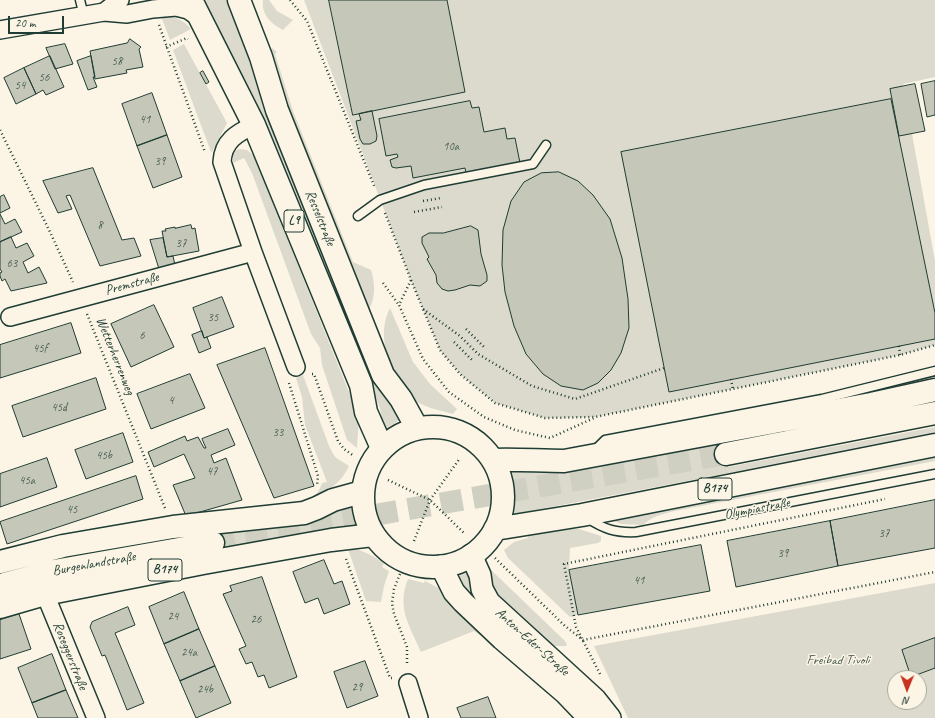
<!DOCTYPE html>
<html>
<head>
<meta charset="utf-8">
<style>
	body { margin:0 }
	#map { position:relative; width:935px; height:718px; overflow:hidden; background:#fcf5e5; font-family:Caveat,sans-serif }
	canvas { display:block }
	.north { position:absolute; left:887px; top:670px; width:40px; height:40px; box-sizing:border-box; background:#fcf5e5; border:1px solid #a4ab9e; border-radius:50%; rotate:181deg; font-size:11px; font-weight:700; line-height:16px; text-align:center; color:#1f3d34 }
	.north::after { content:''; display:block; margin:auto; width:14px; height:18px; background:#c8321e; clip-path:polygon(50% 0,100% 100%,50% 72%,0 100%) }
	.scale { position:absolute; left:8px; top:16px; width:56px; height:18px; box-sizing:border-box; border:2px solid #1f3d34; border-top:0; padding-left:5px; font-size:12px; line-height:14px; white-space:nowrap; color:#1f3d34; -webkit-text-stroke:3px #fcf5e5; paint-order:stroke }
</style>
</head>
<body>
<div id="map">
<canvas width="935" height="718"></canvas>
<div class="north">N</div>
<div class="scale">20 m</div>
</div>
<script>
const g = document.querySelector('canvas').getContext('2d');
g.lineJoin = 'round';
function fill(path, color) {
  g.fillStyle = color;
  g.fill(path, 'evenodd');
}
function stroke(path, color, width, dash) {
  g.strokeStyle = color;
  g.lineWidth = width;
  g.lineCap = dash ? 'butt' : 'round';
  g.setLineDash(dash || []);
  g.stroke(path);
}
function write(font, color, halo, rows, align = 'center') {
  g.font = font + ' Caveat,sans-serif';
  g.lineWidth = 3;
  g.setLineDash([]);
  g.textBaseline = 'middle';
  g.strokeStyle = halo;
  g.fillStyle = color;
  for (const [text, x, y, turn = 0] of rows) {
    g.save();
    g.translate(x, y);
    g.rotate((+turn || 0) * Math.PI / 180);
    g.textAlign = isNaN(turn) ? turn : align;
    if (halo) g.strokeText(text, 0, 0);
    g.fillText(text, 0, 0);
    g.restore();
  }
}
const green = new Path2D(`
	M203 0H228L247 49 270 122 371 373C380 392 387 403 403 418L387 428 384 429 383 427 380 408 260 109Z
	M263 0H269L277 11 293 20 283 30C272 24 261 15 263 0Z
	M304 0H935V77L903 84 935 261V345L900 355 595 417 545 418 495 403 460 374 440 350 411 280Z
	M161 16C173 15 183 20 191 29L170 40Z
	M184 44 227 123 212 152H211L173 50Z
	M272 48 277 52 275 54 293 111 353 262 371 270C375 283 376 297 369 309L310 164 272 60 270 50Z
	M240 149 247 150 254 156 359 417 357 448 347 440 322 365 320 348 311 334 252 173 244 158 233 163V157L236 150Z
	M390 308 413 362 430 384 457 409 453 414C438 410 422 407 410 397 406 394 404 388 401 384 387 362 377 333 390 308Z
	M303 375 329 446 335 457 349 466C342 482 327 492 312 499L311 497C317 495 320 489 322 483L327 482 305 425 302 397 296 378Z
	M935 427V432L729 473 515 514 514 512 515 488 512 471 514 470 543 473 551 472 722 438 728 467Z
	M935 456V461L675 511C663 514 652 516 643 525L621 524 610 519Z
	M346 505C349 509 353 524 355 530L216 556 212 530Z
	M564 529H579L601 536V541L598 543 570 548 569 570 578 615 570 617 508 558 504 550 514 542 528 538V534Z
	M347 546C361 550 372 555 384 563L382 567 389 571 384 586 381 602 366 601Z
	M490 569 564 640 567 644 566 646H552L503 609 490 582Z
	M469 572 471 587 485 613 455 577Z
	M408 579 424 583 425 581 446 592 582 718H572C564 701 548 690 534 678 515 661 495 645 474 631L421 652C410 626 396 608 408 579Z
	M935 583V718H628L594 646ZM895 678H919V702H895Z`);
const building = new Path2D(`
	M329 0H447L465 92 353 115Z
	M130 39 141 47 139 49 143 67 126 70 127 73 95 79 90 51 127 43Z
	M65 44 73 64 55 69 46 48Z
	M50 56 64 87 46 95 43 90 36 94 24 68Z
	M91 56 95 77H93L97 87 88 90 77 61Z
	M24 68 36 94 16 104 4 78Z
	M203 71 209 82 206 84 200 73Z
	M935 81V115L927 117 921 84Z
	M915 84 925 131 899 136 890 89Z
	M152 93 167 135 137 146 122 104Z
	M891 99 935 313V339L669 392 621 152Z
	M470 101 472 108 479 107 484 132 505 128 507 139 515 138 520 163 466 173 465 168 413 178 411 166 396 168 392 167 390 160 398 157 397 154 386 156 379 119Z
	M372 111 377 136 376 141 370 144H363L360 139 356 121 361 120 359 114Z
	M167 135 182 177 153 188 137 146Z
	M93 168 122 240 134 238 141 256 100 266 70 195 66 196 72 209 58 213 43 181Z
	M559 172 578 181 593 195 610 219 622 258 628 299 629 328 621 353 611 370 598 383 583 390 561 386 543 374 526 354 514 326 505 292 502 265 503 230 511 201 524 182 541 173Z
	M4 195 10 208 0 213V197Z
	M0 214 5 224 15 219 22 232 0 242Z
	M191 225 192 229 195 228 199 251 167 257 162 231H166L165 229 175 227V228Z
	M471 226 478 230 481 254 487 275V281L480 286 470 285 455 290 448 291 442 289 437 283 436 275 427 259 429 257 422 243V237L429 233H443Z
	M11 237 16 248 27 243 34 256 23 262 28 273 39 267 47 283 11 291 5 279 2 281 0 276V273L2 272 0 269V242Z
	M163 238 167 257 173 256 175 265 159 269 150 240Z
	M222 297 234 327 204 338 193 308Z
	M154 305 174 347 131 367 111 324Z
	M71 323 81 353 0 378V345Z
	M202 331 204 338 207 337 211 348 199 353 192 335Z
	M265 348 314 486 274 498 217 365Z
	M190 374 205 408 151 429 137 394Z
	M96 378 106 409 23 437 12 406Z
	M228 429 235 445 211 455 214 463 226 458 242 500 186 516 173 485 195 478 184 454 154 467 148 452 185 436 187 441 198 437 204 448H206L202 439Z
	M123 433 133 462 86 479 75 450Z
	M47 458 57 487 0 507V474Z
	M136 476 143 499 7 544 0 522Z
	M935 500V548L838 566 830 521Z
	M830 521 838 566 736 587 727 541Z
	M701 545 710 591 578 615 569 570Z
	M324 560 334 584 342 581 350 604 324 614 318 598 305 603 293 572Z
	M262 577 297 677 269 688 264 675 258 677 252 662 246 664 239 649 246 646 223 594 232 591 230 586Z
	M184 592 199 629 164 644 149 607Z
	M128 607 135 625 115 633 144 703 127 710 105 655 102 656 90 627 92 622Z
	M19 614 31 649 0 659V620Z
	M199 629 215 666 180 681 164 644Z
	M935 638V668L911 677 902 650Z
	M52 654 66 690 32 703 18 668Z
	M365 661 378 696 347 708 334 672Z
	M215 666 231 703 196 718 180 681Z
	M66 690 78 718H38L32 703Z
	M488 697 496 718H461L457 708Z`);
const primaryTunnel = new Path2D(`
	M213 543 726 454`);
const path = new Path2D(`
	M290 0 307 21 375 188
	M159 25 205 152
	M166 47 187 38 188 39
	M0 130 51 234 73 282
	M423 201 441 198
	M414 212 442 207
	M385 213 411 280 399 305 423 359 449 392 484 417 515 430 550 438 594 418
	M411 280 440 350 460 374 495 403 545 418 595 417 900 355 935 345
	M383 283 399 305
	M423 309 460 336 478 354 532 386 575 399 664 368
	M87 314 165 508
	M466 329 485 348
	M454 342 472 360
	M899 346 900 355
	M312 374H314L338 441 344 449 354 456
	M731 379 733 390
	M289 383 318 476 317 485
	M388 480 430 500 464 533
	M414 541 430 500 460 458
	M495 558 565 626 583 640 935 572
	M346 559 390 678H392
	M400 574 394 589 392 603 394 614 407 647V665
	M600 674 576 627 564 564 885 499`);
const service = new Path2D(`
	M80 0 84 16
	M358 216 380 200 424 185 533 164 546 145
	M595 450 605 440 822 399 935 371
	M587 518C604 529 615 533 636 532L935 474`);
const minor = new Path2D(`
	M104 12 120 0
	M0 30 104 12 127 14 153 9 176 7 188 10 201 19
	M254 125C237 133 223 141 222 162L253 252 296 367
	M10 317 253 252
	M45 594 96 718
	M408 683 419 718`);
const tertiary = new Path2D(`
	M471 555 480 575 482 589 489 602 595 699 610 718
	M441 566 454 592 463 602 502 639 565 693 589 718`);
const primary = new Path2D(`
	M191 0 254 125 361 385 366 412 382 448
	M239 0 261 57 277 110 383 375 401 399 417 428
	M363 497a70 70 0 1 1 140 0a70 70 0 1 1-140 0Z
	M726 454 935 413
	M493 460C517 459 540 461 564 461L871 404 935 390
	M495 529 582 515 935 445
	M0 562 63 546 173 527 304 513 317 508 333 500 362 492
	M0 585 54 571 213 543
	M0 607 45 594 203 563 331 540 373 535`);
const numberNames = [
	["58",117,62],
	["56",44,78],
	["54",20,86],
	["41",145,120],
	["10a",451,147],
	["39",160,162],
	["8",100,226],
	["37",181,244],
	["63",12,264],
	["35",213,318],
	["6",142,336],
	["45f",40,349],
	["4",171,401],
	["45d",59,408],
	["33",278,433],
	["45b",104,456],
	["47",212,472],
	["45a",27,481],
	["45",72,510],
	["37",884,534],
	["39",783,554],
	["41",639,581],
	["24",173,617],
	["26",256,620],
	["24a",189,653],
	["29",357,688],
	["24b",205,690]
];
const shields = [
	[294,221,20],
	[715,489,34],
	[165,570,34]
];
const shieldNames = [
	["L9",294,221],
	["B174",715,489],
	["B174",165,570]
];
const streetNames = [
	["Resselstraße",320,218,68],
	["Premstraße",132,284,-15],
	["Wetterherrenweg",115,356,68],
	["Olympiastraße",757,509,-11],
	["Burgenlandstraße",94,564,-10],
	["Anton-Eder-Straße",532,642,42],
	["Roseggerstraße",70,656,68]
];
const parkNames = [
	["Freibad Tivoli",838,660]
];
fill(green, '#dcdacc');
fill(building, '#c5c7b9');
stroke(building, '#1f3d34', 1);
stroke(primaryTunnel, '#d0d0c2', 22, [22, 11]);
stroke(service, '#1f3d34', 11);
stroke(minor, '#1f3d34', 20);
stroke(tertiary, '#1f3d34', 24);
stroke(primary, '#1f3d34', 25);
stroke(path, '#1f3d34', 2.5, [1, 3]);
stroke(service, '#fcf5e5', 8);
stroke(minor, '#fcf5e5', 17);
stroke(tertiary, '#fcf5e5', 21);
stroke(primary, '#fcf5e5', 22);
write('12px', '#486055', null, numberNames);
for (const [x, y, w] of shields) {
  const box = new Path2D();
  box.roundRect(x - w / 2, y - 11, w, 22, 3);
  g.fillStyle = '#fcf5e5';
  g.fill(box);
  stroke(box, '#1f3d34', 1);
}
write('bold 13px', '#1f3d34', null, shieldNames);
write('14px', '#1f3d34', '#fcf5e5', streetNames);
write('14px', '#455c52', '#fcf5e5', parkNames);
</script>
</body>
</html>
